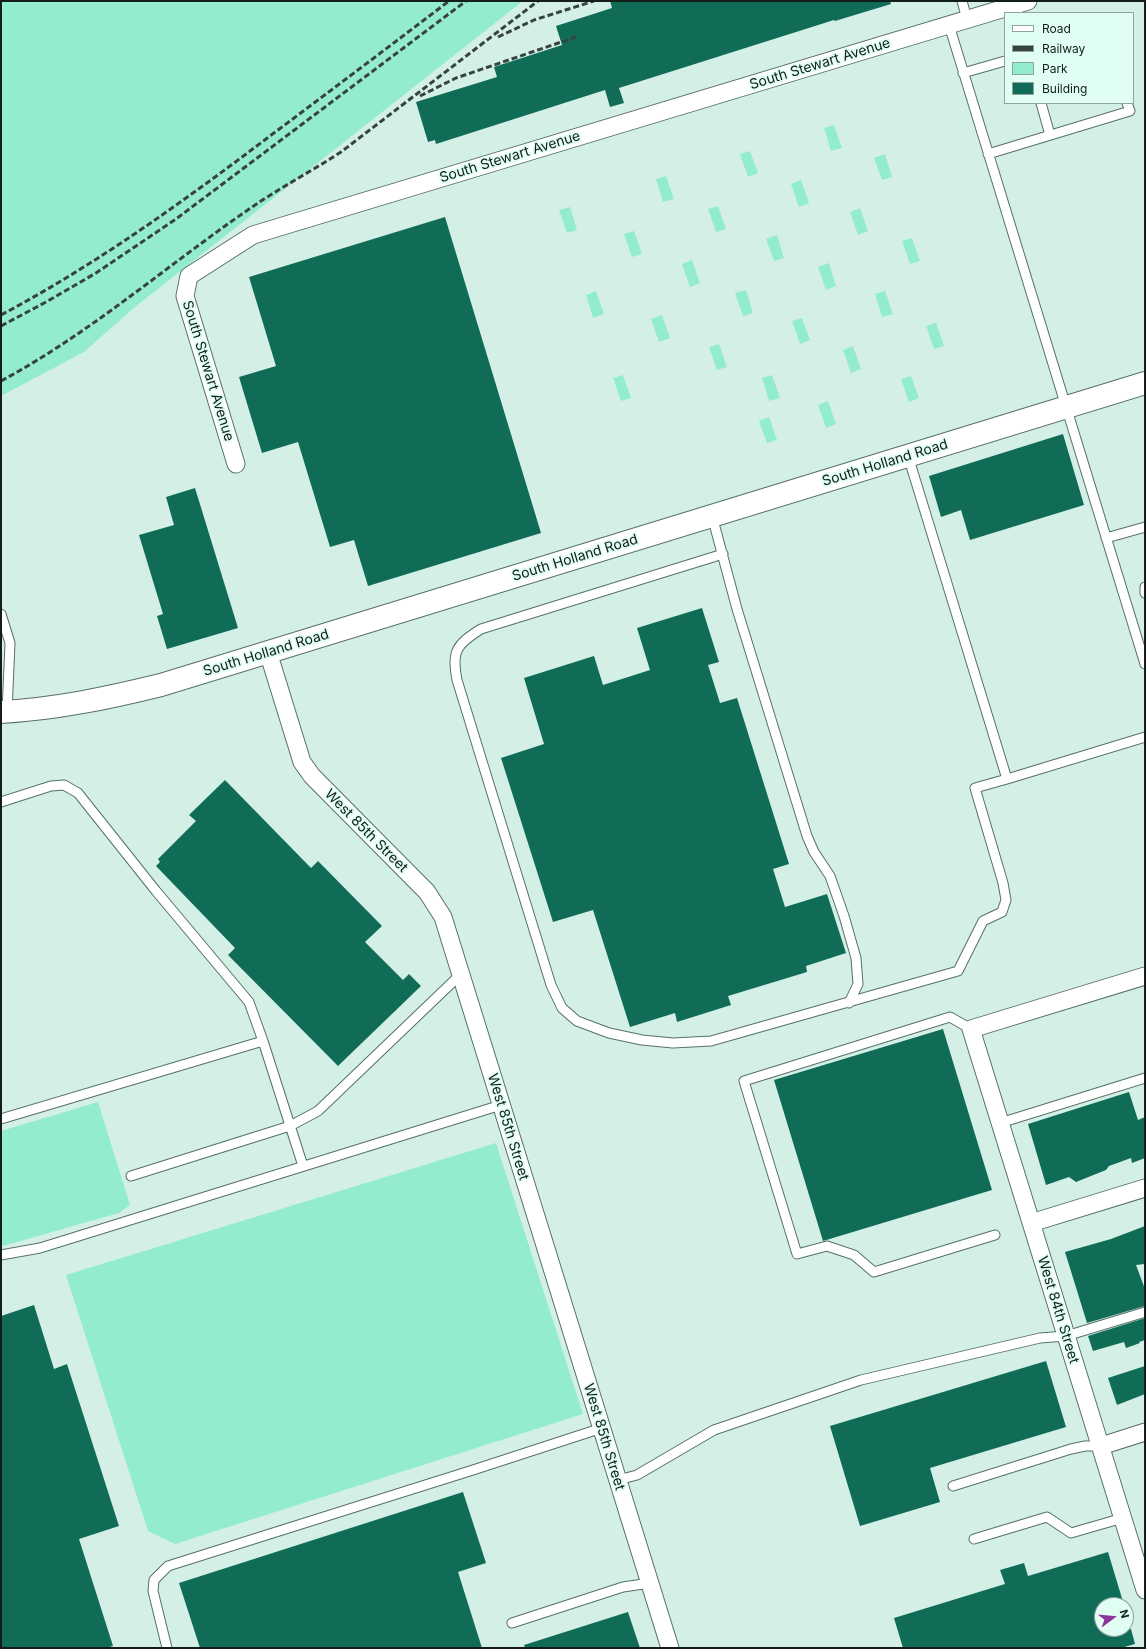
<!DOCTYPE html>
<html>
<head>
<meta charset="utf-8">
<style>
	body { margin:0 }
	#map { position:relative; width:1146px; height:1649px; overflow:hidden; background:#d4f0e6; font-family:Inter,sans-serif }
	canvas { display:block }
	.frame { position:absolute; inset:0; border:2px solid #131d1a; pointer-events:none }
	.legend { position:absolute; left:1004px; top:12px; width:130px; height:92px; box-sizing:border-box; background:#e1fef3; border:1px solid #8fa49c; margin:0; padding:5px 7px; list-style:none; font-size:12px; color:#131d1a }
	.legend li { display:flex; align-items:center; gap:8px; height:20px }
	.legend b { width:20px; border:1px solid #8fa49c }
	.north { position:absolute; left:1094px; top:1597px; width:40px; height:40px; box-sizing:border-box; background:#e1fef3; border:1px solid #8fa49c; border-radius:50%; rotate:74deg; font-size:11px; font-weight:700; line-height:16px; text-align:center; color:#131d1a }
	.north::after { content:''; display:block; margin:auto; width:14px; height:18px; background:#8f339e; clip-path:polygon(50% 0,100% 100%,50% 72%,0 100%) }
</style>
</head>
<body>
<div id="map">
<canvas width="1146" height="1649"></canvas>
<div class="frame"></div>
<ul class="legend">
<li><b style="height:5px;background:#fff"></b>Road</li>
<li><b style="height:5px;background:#36433f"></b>Railway</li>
<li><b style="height:11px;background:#94ecd0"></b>Park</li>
<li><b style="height:11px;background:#106c57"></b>Building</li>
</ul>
<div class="north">N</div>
</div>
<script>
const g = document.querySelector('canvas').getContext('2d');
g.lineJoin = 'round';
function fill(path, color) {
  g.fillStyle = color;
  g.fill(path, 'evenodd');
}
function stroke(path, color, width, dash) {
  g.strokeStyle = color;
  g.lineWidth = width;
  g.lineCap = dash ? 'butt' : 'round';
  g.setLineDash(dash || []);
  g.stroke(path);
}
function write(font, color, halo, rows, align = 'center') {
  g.font = font + ' Inter,sans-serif';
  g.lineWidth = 4;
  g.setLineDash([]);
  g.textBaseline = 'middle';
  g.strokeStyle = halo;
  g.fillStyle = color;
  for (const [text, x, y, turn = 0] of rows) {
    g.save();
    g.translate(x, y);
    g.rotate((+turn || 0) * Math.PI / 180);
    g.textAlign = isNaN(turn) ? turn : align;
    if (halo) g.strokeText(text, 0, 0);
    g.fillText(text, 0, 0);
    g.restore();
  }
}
const green = new Path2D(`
	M1 1H523L135 307 84 352 1 396Z
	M834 125 842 148 831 151 824 128Z
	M750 151 758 173 748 177 740 154Z
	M885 154 892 177 882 180 874 158Z
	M666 176 674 199 663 202 656 179Z
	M801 180 809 203 799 207 791 184Z
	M718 206 726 229 716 232 708 209Z
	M570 207 577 230 567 233 559 210Z
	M860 208 868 231 858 235 850 212Z
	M634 231 642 254 632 257 624 234Z
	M777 235 784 258 774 261 766 239Z
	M912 238 920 261 910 264 902 241Z
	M692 260 700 283 690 287 682 264Z
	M829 263 836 286 826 290 818 267Z
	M746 290 753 313 743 316 735 293Z
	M596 291 604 314 593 318 586 295Z
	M885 291 893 314 882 317 875 294Z
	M662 315 670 338 659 342 651 319Z
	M802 318 810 340 800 344 792 321Z
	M936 323 944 346 934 349 926 326Z
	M719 344 727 367 717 370 709 347Z
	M853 346 861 369 851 373 843 350Z
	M623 375 631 398 621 401 613 378Z
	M772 375 780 398 769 401 762 378Z
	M911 376 919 398 909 402 901 379Z
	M828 401 836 424 826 428 818 405Z
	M769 417 777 440 767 443 759 421Z
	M98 1102 130 1205 119 1213 3 1246 1 1244V1131Z
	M496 1143 583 1414 175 1544 148 1531 66 1275Z`);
const building = new Path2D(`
	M610 1H890L891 4 835 21 834 20 619 88 624 103 610 107 605 90 436 144 435 140 428 142 416 102 497 77 494 67 562 45 556 26 612 8Z
	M445 217 541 533 368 586 354 540 330 547 298 442 262 453 239 377 276 366 249 277Z
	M1063 434 1084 505 970 540 961 510 941 517 929 476Z
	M195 488 238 628 167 649 157 616 163 614 139 535 174 525 166 497Z
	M702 608 719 662 708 665 720 703 737 698 789 864 773 869 785 907 827 894 846 953 806 966 807 972 728 996 731 1005 677 1022 675 1013 630 1027 593 910 553 922 501 758 544 744 524 678 594 656 603 685 650 670 637 628Z
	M225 780 311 868 318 861 382 926 365 942 403 980 409 974 421 986 338 1066 228 955 235 948 156 866 160 862 158 859 196 821 189 815Z
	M943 1029 992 1190 823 1241 774 1080Z
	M1129 1092 1138 1120 1145 1117V1158L1132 1163 1131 1158 1109 1166 1106 1170 1076 1182 1069 1177 1046 1185 1028 1124Z
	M1145 1226V1264L1136 1265 1145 1289V1306L1087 1323 1065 1252 1111 1239Z
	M34 1305 54 1369 67 1364 119 1526 79 1539 113 1646 106 1648H1V1316Z
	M1145 1318V1340L1139 1342 1140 1343 1126 1348 1124 1342 1093 1351 1088 1336Z
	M1046 1361 1066 1427 930 1468 940 1502 860 1526 830 1426Z
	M1145 1366V1394L1117 1405 1108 1378Z
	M463 1492 486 1563 458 1572 482 1648H200L179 1583Z
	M1108 1552 1124 1605H1102V1629H1131L1135 1644 1121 1648H903L894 1618 1005 1584 1000 1570 1024 1563 1028 1576Z
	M628 1612 640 1648H525L524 1645Z`);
const service = new Path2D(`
	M962 1 967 19
	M949 25 1145 664
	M963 73 1005 61
	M1041 103 1050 135
	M988 154 1130 111 1127 103
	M712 516 737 609 807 836 814 852 830 876 844 916 856 958 858 984 849 1003
	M1106 538 1145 527
	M723 554 481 629C457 644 451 651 457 680L551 985 562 1008 577 1021 609 1033 642 1040 673 1043 711 1041 958 971 983 921 1002 912 1006 900 1003 883 975 788 1007 779 908 456
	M1145 587V593
	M1 614 10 643 7 712
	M1007 779 1145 737
	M1 802 51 786 64 785 78 793 156 891 249 1002 263 1041 303 1166
	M971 1029 950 1017 744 1081 797 1254 827 1246 854 1255 874 1272 995 1235
	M1 1119 263 1041
	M1000 1123 1145 1078
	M131 1176 290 1126 318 1111 461 974
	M1 1255 40 1248 501 1105
	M618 1480 637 1475 714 1430 861 1380 1040 1338 1066 1336 1145 1312
	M953 1486 1071 1449 1085 1446H1101
	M974 1539 1047 1517 1071 1533 1123 1518
	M512 1623 623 1587 650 1583
	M167 1648 153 1591 154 1580 168 1566 473 1470 602 1428`);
const minor = new Path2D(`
	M236 464 185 296 189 276 253 235 1028 1
	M268 652 302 762 312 776 427 892 443 917 670 1648
	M1145 976 971 1029 1145 1590
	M1031 1223 1145 1188
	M1101 1446 1145 1432`);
const secondary = new Path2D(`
	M1 712C56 709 108 698 161 685L1145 383`);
const rail = new Path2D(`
	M498 37 534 20 594 1
	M420 96 456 78 576 37
	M1 315C97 264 184 201 270 136 330 91 390 46 449 1
	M1 326 46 302 96 273 176 219 466 1
	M1 381C94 331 173 260 261 201 287 184 315 169 341 152L538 1`);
const streetNames = [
	["South Stewart Avenue",820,64,-17],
	["South Stewart Avenue",510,157,-17],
	["South Stewart Avenue",208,371,73],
	["South Holland Road",885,463,-17],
	["South Holland Road",575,558,-17],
	["South Holland Road",266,653,-17],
	["West 85th Street",366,831,45],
	["West 85th Street",508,1127,73],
	["West 84th Street",1058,1310,73],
	["West 85th Street",604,1437,73]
];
fill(green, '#94ecd0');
fill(building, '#106c57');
stroke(service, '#577067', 11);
stroke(minor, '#577067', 19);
stroke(secondary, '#577067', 24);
stroke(service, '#fff', 9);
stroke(minor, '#fff', 17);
stroke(secondary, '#fff', 22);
stroke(rail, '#36433f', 3, [6, 3]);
write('14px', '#131d1a', '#e1fef3', streetNames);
</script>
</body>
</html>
